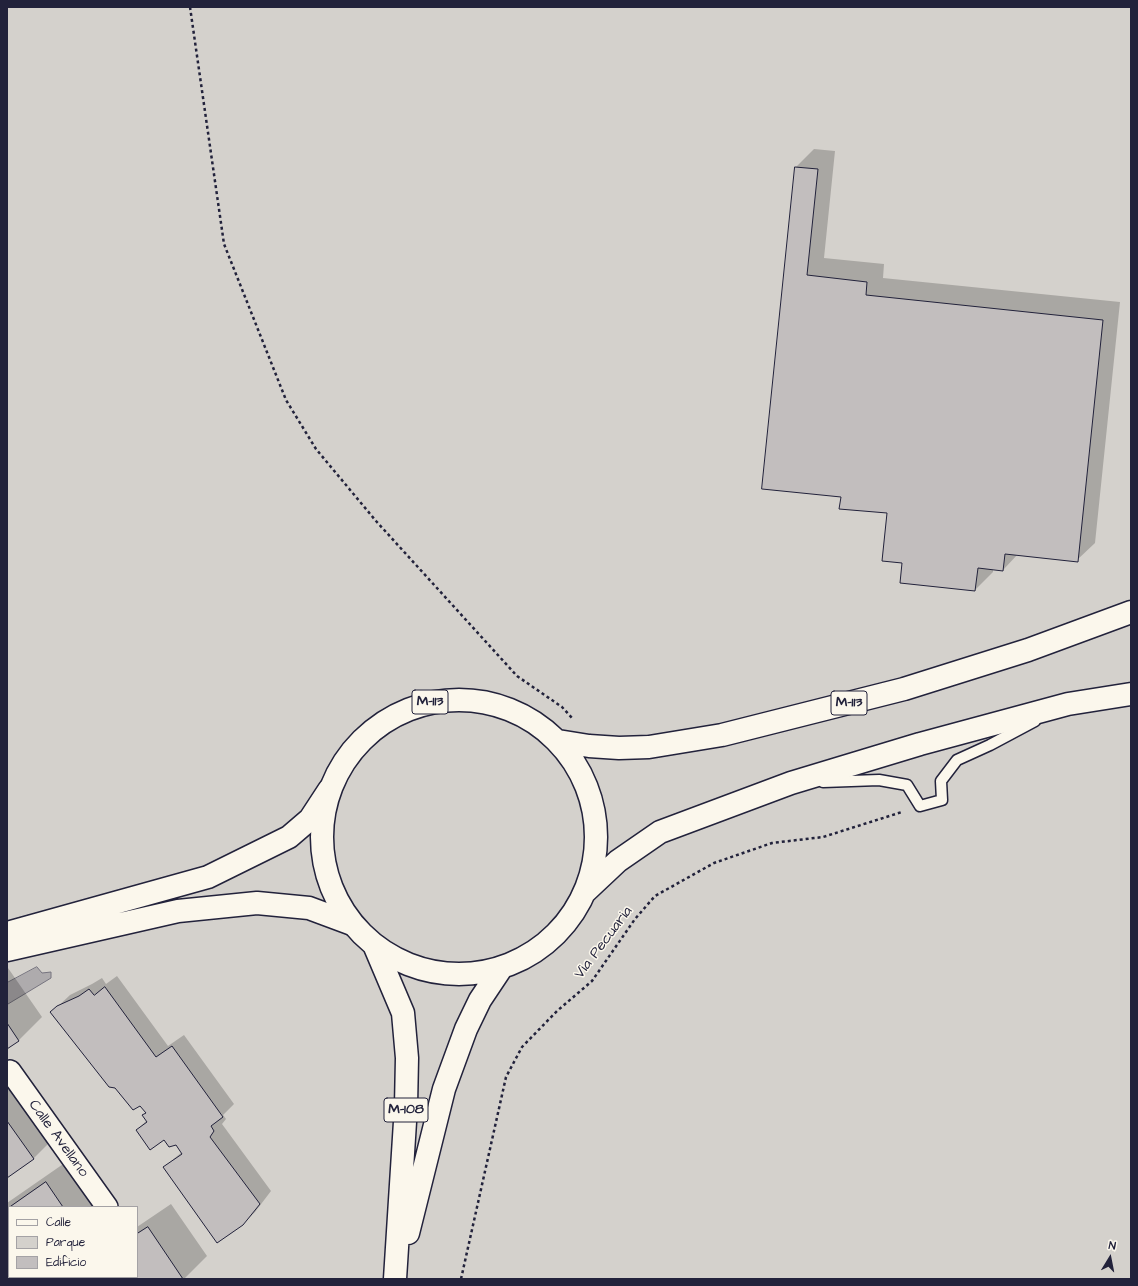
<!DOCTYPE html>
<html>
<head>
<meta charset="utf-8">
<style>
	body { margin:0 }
	#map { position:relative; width:1138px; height:1286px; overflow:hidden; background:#f2eee5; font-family:"Architects Daughter",sans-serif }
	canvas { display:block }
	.frame { position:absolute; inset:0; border:8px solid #22223b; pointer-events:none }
	.legend { position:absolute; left:8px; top:1206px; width:130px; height:72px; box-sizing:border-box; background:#fbf7ec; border:1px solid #a4a2a5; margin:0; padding:5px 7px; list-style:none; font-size:12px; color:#22223b }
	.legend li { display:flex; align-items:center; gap:8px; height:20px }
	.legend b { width:20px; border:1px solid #a4a2a5 }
	.north { position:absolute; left:1090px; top:1238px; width:40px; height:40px; -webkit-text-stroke:3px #fbf7ec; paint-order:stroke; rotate:10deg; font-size:11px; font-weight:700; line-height:16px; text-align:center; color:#22223b }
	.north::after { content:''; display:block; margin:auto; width:14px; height:18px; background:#22223b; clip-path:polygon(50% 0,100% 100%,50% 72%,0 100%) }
</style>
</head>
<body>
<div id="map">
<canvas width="1138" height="1286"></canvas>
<div class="frame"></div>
<ul class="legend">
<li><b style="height:5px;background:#fbf7ec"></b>Calle</li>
<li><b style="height:11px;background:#d4d1cc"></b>Parque</li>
<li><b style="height:11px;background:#c2bebe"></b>Edificio</li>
</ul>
<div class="north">N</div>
</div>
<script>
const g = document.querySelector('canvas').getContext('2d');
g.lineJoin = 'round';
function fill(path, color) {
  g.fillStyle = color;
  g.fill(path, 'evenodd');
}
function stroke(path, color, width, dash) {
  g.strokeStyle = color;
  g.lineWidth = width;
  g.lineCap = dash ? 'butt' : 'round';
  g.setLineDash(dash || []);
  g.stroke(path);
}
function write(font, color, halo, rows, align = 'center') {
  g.font = font + ' "Architects Daughter",sans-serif';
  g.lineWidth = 3;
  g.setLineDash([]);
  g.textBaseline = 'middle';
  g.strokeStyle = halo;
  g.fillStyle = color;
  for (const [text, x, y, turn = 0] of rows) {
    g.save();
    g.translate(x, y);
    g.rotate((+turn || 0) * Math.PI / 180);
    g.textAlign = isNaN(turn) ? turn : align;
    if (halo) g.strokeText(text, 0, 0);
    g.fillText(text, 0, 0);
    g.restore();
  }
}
const green = new Path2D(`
	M7 7H1131V1279H7ZM9 1207H137V1277H9Z`);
const water = new Path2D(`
	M37 967 42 973 51 972V978L8 1004 7 1003V983Z`);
const shadow = new Path2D(`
	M814 149 835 151 824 258 884 264 883 278 1120 302 1095 543 1077 560 1018 554 1003 570 993 569V572L975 590 903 562 888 512 842 496 763 488 796 167Z
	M8 968 42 1017 19 1040 7 1048V969Z
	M117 976 168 1046 184 1035 234 1104 223 1115 226 1119 222 1124 271 1191 255 1212 243 1224 164 1167 182 1152 176 1144 165 1138 137 1130 147 1120 143 1115 146 1112 52 1012 70 995 92 984 102 978 106 984Z
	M12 1085 51 1141 34 1158 7 1177V1089Z
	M69 1160 103 1207H9V1277H16L13 1279H7V1203Z
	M171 1204 207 1256 184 1279H61L64 1277H137V1227Z`);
const building = new Path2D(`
	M795 167 818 169 807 275 867 282 866 295 1103 320 1078 562 1005 554 1003 571 978 568 975 591 900 583 902 563 882 561 887 513 839 509 841 497 762 489Z
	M105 987 156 1057 172 1046 223 1117 211 1126 214 1131 210 1137 260 1204 243 1225 217 1243 163 1167 182 1154 176 1145 169 1147 164 1140 150 1150 136 1130 147 1122 142 1115 146 1113 140 1106 133 1110 115 1088 109 1087 50 1012 57 1006 79 996 89 989 94 995Z
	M7 1023 19 1041 7 1049Z
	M7 1121 34 1159 7 1178Z
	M46 1182 63 1207H10Z
	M9 1208V1277H18L15 1279H7V1209Z
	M148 1227 183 1279H70L73 1277H137V1234Z`);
const path = new Path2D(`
	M190 7 224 244 286 400 316 449 376 521 517 676 562 707 572 718
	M461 1279 506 1077 522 1047 557 1011 592 981 635 919 655 896 714 863 772 843 823 837 902 812`);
const service = new Path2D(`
	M823 782 879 780 907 785 920 806 942 800 941 781 957 760 990 745 1035 721`);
const minor = new Path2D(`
	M7 1073 10 1071 107 1207
	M38 1279 41 1277`);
const tertiary = new Path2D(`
	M7 933 208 877 289 837 310 819 329 790
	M7 950 178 911 257 903 309 908 352 924`);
const primary = new Path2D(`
	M322 837a137 137 0 1 1 274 0a137 137 0 1 1-274 0Z
	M558 741 589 746 619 748 649 747 722 735 904 689 1028 650 1131 612
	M585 892 618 861 660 832 791 783 920 744 1068 704 1131 694
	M375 947 403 1013 407 1058 406 1106 395 1279
	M408 1233 444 1089 466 1029 480 1000 502 967`);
const shields = [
	[430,702,36],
	[849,703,36],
	[406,1110,44]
];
const shieldNames = [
	["M-113",430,702],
	["M-113",849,703],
	["M-108",406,1110]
];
const streetNames = [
	["Via Pecuaria",604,943,-53],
	["Calle Avellano",58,1139,54]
];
fill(green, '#d4d1cc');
fill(water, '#aeabad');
stroke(water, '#76747f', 1);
fill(shadow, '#0003');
fill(building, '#c2bebe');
stroke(building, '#22223b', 1);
stroke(service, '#22223b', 13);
stroke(minor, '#22223b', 24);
stroke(tertiary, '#22223b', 25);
stroke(primary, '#22223b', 25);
stroke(path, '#22223b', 2.5, [3, 3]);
stroke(service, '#fbf7ec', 10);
stroke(minor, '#fbf7ec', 21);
stroke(tertiary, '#fbf7ec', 22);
stroke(primary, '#fbf7ec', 22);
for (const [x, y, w] of shields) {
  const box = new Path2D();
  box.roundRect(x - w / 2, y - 12, w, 24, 3);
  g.fillStyle = '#fbf7ec';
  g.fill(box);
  stroke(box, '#22223b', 1);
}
write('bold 14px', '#22223b', null, shieldNames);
write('15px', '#22223b', '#fbf7ec', streetNames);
</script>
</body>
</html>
